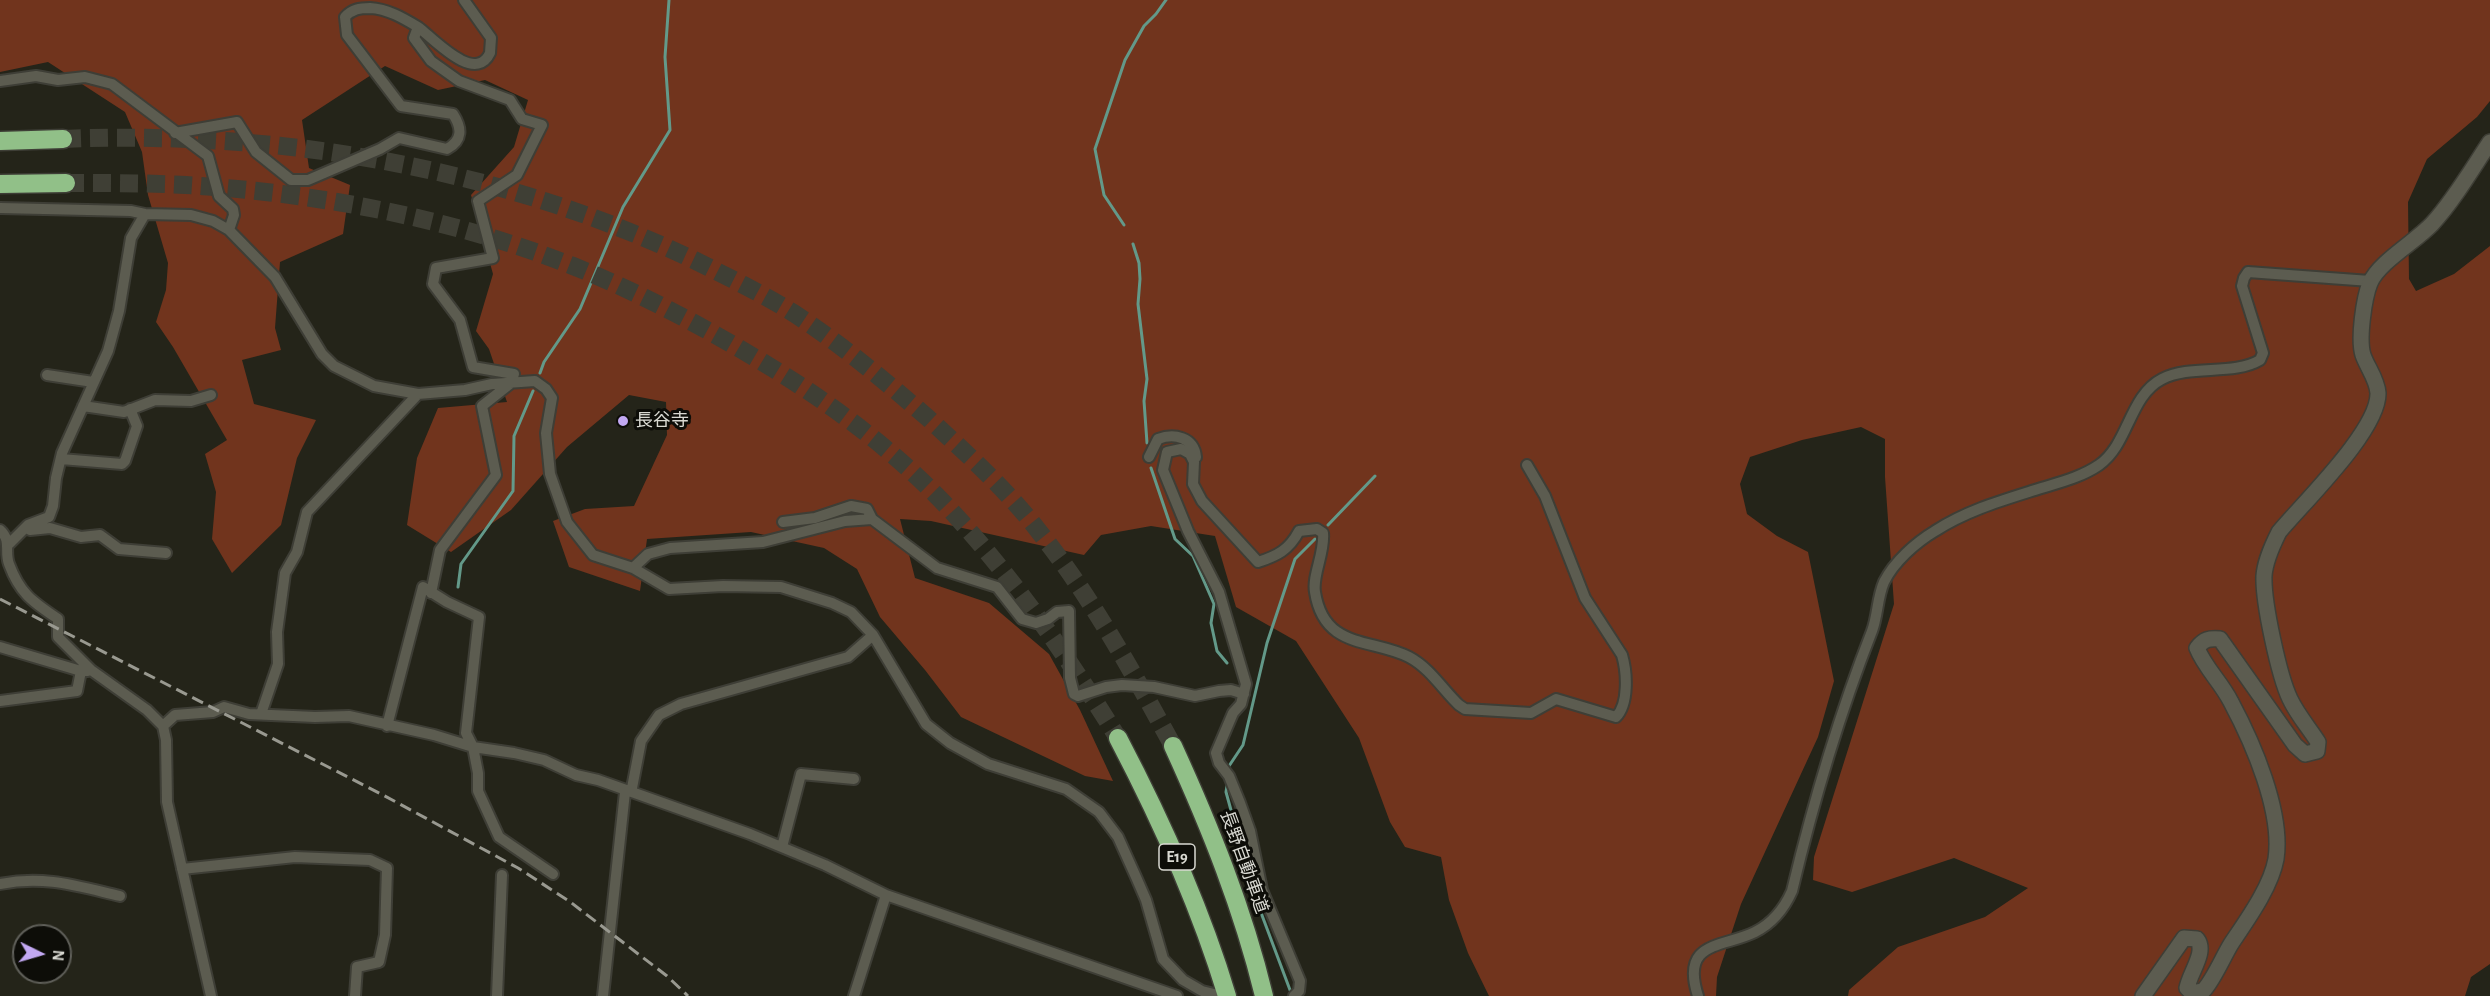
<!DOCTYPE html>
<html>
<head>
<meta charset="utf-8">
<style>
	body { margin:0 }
	#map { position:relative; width:2490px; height:996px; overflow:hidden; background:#242419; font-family:"Alegreya Sans",sans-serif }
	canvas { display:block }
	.north { position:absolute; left:12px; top:924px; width:60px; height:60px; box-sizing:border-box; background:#0d0d08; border:2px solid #5f5f59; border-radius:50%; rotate:95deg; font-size:16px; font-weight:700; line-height:24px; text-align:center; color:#d9d9d2 }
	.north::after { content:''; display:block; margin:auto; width:21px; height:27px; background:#c2a8f2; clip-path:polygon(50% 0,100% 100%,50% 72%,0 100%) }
</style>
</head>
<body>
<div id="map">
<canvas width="2490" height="996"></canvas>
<div class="north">N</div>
</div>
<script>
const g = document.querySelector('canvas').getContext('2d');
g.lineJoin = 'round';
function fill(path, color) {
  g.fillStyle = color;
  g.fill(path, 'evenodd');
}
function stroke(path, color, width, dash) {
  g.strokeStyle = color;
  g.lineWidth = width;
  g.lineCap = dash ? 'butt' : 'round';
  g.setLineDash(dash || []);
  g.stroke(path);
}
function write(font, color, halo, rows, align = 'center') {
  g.font = font + ' "Alegreya Sans","Noto Sans JP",sans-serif';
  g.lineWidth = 6;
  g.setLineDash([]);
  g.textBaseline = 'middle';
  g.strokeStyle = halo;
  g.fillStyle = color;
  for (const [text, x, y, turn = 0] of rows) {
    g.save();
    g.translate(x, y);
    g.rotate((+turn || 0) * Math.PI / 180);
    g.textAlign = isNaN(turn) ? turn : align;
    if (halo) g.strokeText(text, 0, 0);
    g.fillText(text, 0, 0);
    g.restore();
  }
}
const green = new Path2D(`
	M0 0H2490V101L2477 117 2427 159 2408 202 2409 279 2416 291 2454 274 2490 246V964L2471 977 2465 996H1848L1849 990 1898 947 1985 917 2028 888 1954 858 1852 892 1813 880 1814 857 1894 604 1885 477V439L1861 427 1802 440 1750 457 1740 484 1747 514 1777 536 1808 552 1834 681 1818 737 1741 904 1717 977 1716 996H1489L1468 953 1449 900 1441 857 1405 847 1390 822 1359 738 1296 641 1236 607 1215 536 1151 526 1101 535 1084 555 931 521 900 519 915 578 989 603 1049 654 1080 710 1113 781 1085 776 961 717 925 670 880 617 857 569 824 548 751 532 647 539 640 591 569 567 553 521 585 509 634 506 667 435 666 402 629 395 567 447 511 510 451 552 407 525 417 458 438 408 507 402 489 349 476 331 493 274 471 195 514 147 528 100 485 80 438 90 385 66 302 120 309 168 350 185 343 234 280 262 275 328 281 350 242 360 254 404 316 420 297 458 281 525 232 573 212 539 216 492 205 454 227 440 173 347 156 322 166 290 168 263 148 195 142 152 125 112 48 62 0 72Z`);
const stream = new Path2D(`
	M1124 225 1104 195 1095 149 1125 60 1144 26 1156 14 1166 0
	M1133 244 1139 263 1140 279 1138 304 1147 379 1144 401 1147 443
	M540 373 544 362 580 309 623 207 670 130 665 57 669 0
	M1151 468 1175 539 1193 556 1214 604 1211 623 1217 651 1227 663
	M1328 525 1375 476
	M458 587 461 564 513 491 514 436 533 391
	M1229 766 1243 745 1267 643 1295 559 1315 539
	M1227 786 1226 792 1254 894 1290 990`);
const motorwayTunnel = new Path2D(`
	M63 139C279 130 498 167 694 260 728 277 763 294 795 314 842 345 885 381 928 418 966 453 1005 488 1037 529 1091 596 1132 671 1173 746
	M66 183C106 183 146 183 186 185 317 193 451 218 573 266 633 290 691 320 747 353 823 397 896 450 955 515 1017 583 1069 659 1118 738`);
const minor = new Path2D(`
	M418 27 414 38 431 61 459 81 510 100 522 119 542 125 517 175 478 201 493 258 436 268 433 284 460 320 473 367 514 374 511 383 482 406 496 475 440 550 431 593
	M0 81 36 76 58 80 85 77 112 84 208 156 219 196 233 209 234 215 229 230
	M175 133 237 122 256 152 291 180H308L380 149 399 138 447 149C463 140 462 128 453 114L401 106 347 35 345 17C352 9 360 8 370 8 388 9 403 18 418 27 433 38 475 85 490 53L491 38 464 0
	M0 208 131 211 145 214 191 215 213 221 229 230 275 277 322 354 334 366 374 386 418 394 465 390 492 384 535 381 546 389 552 398 546 433 550 474 567 522 593 555 633 568 669 589 723 586 781 587 832 603 851 612 873 635 926 724 950 743 988 764 1066 789 1099 812 1118 837 1136 877 1146 900 1163 959 1183 980 1202 991 1222 996
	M47 375 93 382
	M83 406 124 412 155 400 191 401 211 395
	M1149 457 1158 439C1174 433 1194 437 1196 457L1193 459
	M61 459 122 464 125 461 137 426 130 409
	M783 522 815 518 851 506 867 509 872 519
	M26 527 30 530 50 528 81 537 100 535 119 549 166 553
	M0 530C12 541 4 551 9 564 20 594 33 602 58 619V637L91 670 147 710 163 726 166 740 167 802 211 996
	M9 544 28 525 49 517 53 506 56 478 62 453 108 351 119 311 131 238 145 214
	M633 568 648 554 670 548 763 542 845 521 872 519 937 568 997 587 1022 619 1036 623 1048 619 1057 612 1069 611 1070 678 1074 694 1078 696 1106 687 1122 685 1154 687 1195 696 1219 691 1231 690 1244 694
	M0 647 81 671H88
	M0 701 77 691 81 671
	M261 714 278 664 277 632 285 573 297 552 307 512 418 394
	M163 726 175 715 213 712 224 707 249 714 315 717 349 716 434 735 473 747 514 753 544 760 576 775 598 780 750 834 825 865 886 895 1177 996
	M387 726 423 587 447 602 479 617 466 733 473 747 478 773V791L499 837 553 874
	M625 792 632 788 641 741 659 715 681 704 848 657 873 635
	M782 847 801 774 854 779
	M182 869 295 857 370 860 387 868 385 935 379 962 357 967 355 996
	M0 884C44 875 77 886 120 896
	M497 996 502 875
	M603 996 625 792
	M854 996 886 895
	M1294 996 1299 991 1300 981 1262 890 1250 831 1240 803 1229 776 1219 763 1216 753 1233 713 1241 704 1246 684 1219 592 1188 531 1163 470 1167 452 1181 449 1190 454 1194 462 1193 484 1202 501 1258 562C1277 556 1289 550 1299 531L1317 529 1323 533C1325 553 1312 575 1315 592 1324 650 1372 638 1409 657 1430 668 1443 690 1459 705L1465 709 1531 713 1556 699 1616 717C1629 704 1627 672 1622 655L1585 598 1545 496 1527 465
	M1698 996C1680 940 1723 948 1755 932 1773 923 1784 909 1792 891 1813 803 1839 715 1872 631 1878 615 1877 598 1884 582 1894 562 1915 543 1935 531 1966 511 2000 501 2035 490 2057 483 2080 478 2099 465 2129 444 2129 396 2162 379 2191 364 2233 376 2260 360L2263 353 2242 286 2244 278 2248 272 2370 281`);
const secondary = new Path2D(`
	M2143 996 2184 938 2197 939C2207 952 2190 972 2187 988L2192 993 2203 991C2213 981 2223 957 2231 944 2247 920 2271 887 2276 859 2283 812 2253 743 2231 702 2221 682 2205 668 2197 648 2204 639 2209 638 2220 639L2295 745 2305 754 2317 751 2318 742C2309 728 2297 714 2290 699 2279 676 2263 602 2264 576 2265 561 2272 546 2279 532 2303 503 2379 430 2378 393 2377 379 2367 367 2363 355 2358 339 2364 298 2370 283 2379 262 2415 242 2432 224 2454 200 2472 169 2490 142`);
const motorway = new Path2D(`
	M0 141 63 139
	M0 184 66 183
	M1118 738C1162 822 1200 906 1227 996
	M1173 746C1210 827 1243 909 1264 996`);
const rail = new Path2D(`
	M0 599 383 795 518 868 569 901 667 976 688 996`);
const markers = [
	[623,421,6,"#c2a8f2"]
];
const shields = [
	[1177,857,36]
];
const shieldNames = [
	["E19",1177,857]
];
const poiNames = [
	["長谷寺",635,421]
];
const streetNames = [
	["長野自動車道",1244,862,70]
];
fill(green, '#71341d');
stroke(stream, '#639989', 3);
stroke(motorwayTunnel, '#3f3f35', 18, [18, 9]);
stroke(minor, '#3e3e36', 14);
stroke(secondary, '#3e3e36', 18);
stroke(motorway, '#3e3e36', 21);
stroke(minor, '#5c5c50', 10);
stroke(secondary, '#5c5c50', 15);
stroke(motorway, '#91c088', 18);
stroke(rail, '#999990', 3, [12, 6]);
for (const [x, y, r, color] of markers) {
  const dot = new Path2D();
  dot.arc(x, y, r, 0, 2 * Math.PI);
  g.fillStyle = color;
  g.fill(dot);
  stroke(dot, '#0d0d08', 2);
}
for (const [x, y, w] of shields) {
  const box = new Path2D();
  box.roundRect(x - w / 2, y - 13, w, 26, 4.5);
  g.fillStyle = '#0d0d08';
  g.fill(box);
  stroke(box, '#d9d9d2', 1.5);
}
write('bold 16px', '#d9d9d2', null, shieldNames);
write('18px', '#d9d9d2', '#0d0d08', poiNames, 'left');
write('18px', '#d9d9d2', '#0d0d08', streetNames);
</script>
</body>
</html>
